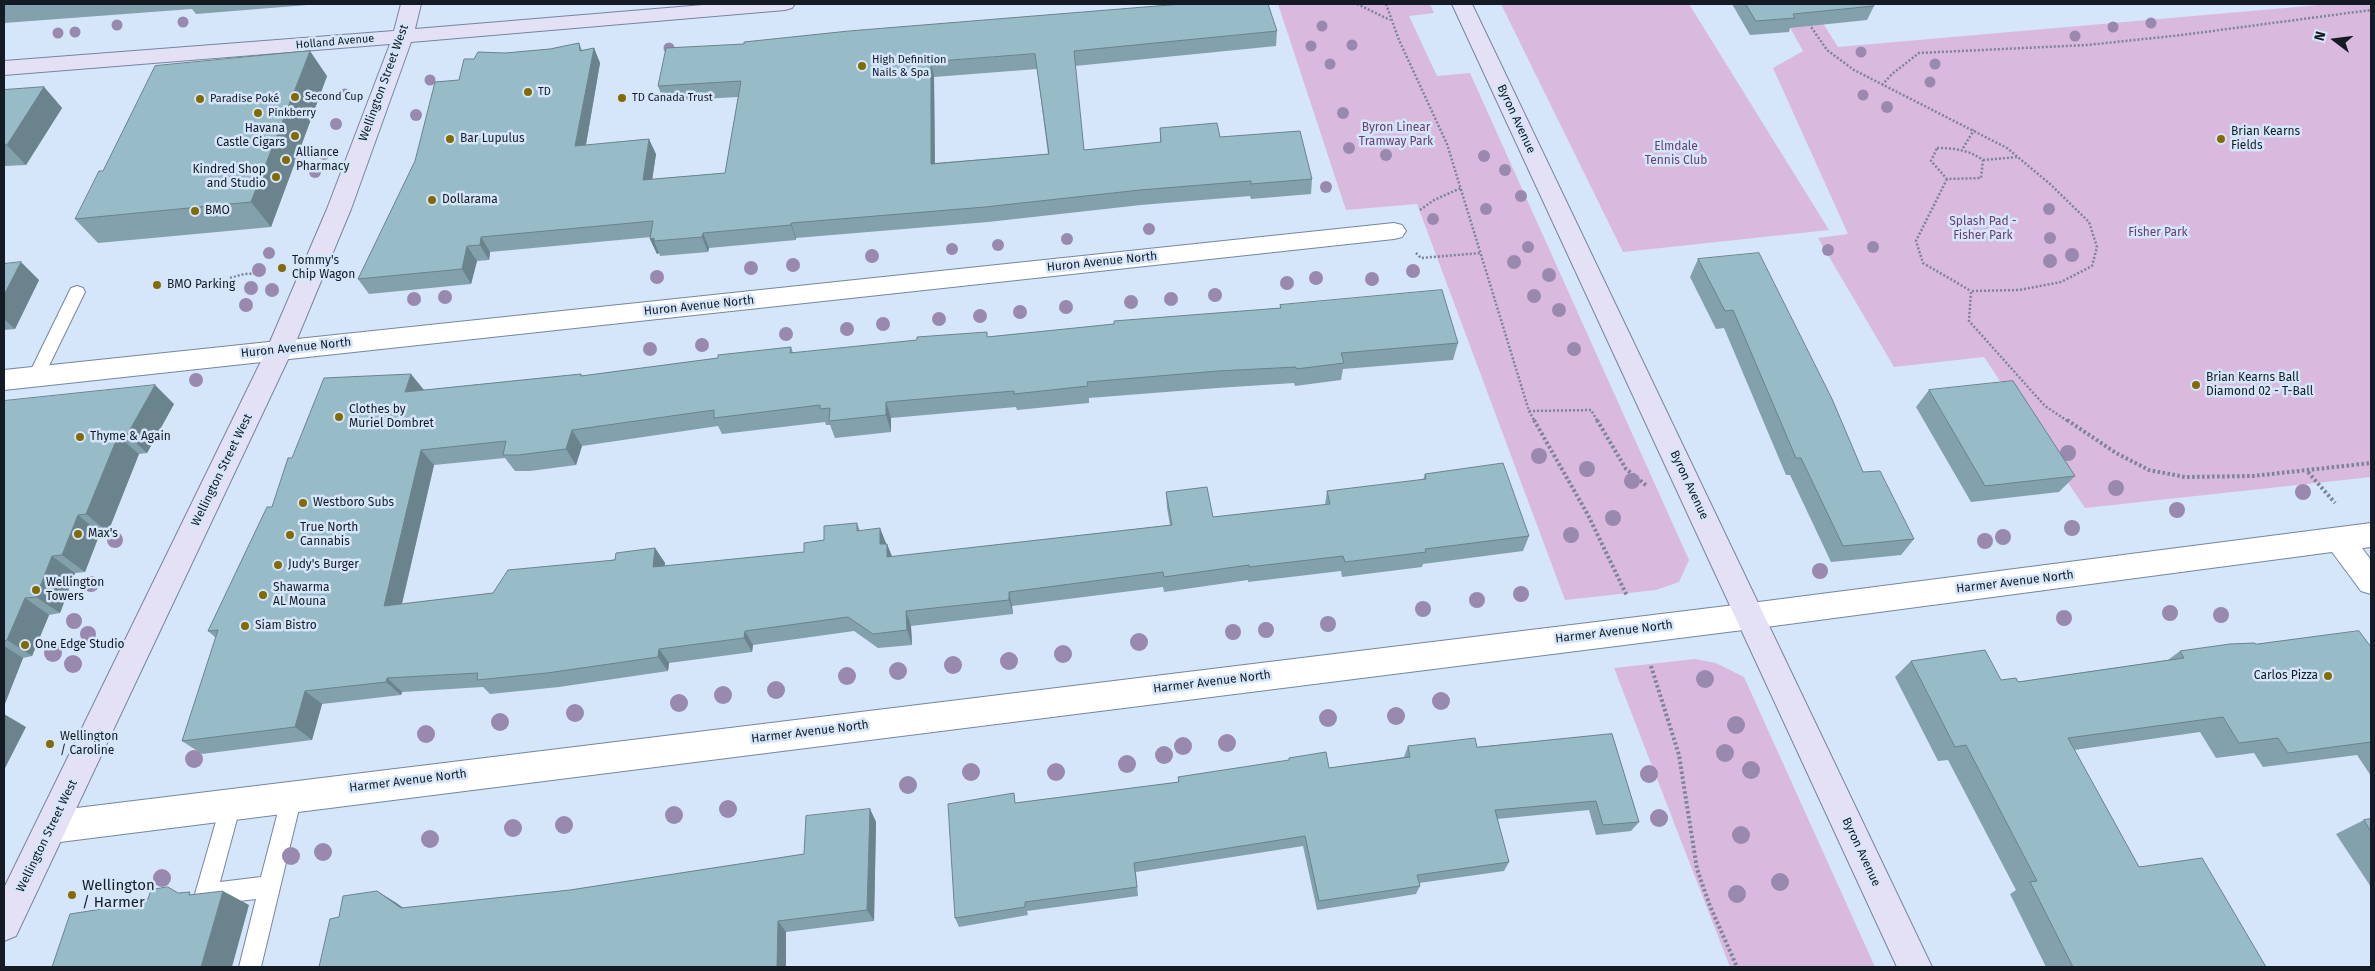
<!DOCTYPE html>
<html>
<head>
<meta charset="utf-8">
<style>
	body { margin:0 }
	#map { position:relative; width:2375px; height:971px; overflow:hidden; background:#d5e5fa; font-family:"Fira Sans",sans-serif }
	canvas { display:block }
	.frame { position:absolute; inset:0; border:5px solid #141b24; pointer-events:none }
	.north { position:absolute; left:2310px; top:15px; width:50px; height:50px; -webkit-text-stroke:4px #d5e5fa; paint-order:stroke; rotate:285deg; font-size:14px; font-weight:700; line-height:20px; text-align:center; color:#141b24 }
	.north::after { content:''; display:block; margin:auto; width:18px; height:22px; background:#141b24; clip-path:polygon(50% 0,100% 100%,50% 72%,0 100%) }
</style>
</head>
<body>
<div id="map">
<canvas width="2375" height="971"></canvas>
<div class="frame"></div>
<div class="north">N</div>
</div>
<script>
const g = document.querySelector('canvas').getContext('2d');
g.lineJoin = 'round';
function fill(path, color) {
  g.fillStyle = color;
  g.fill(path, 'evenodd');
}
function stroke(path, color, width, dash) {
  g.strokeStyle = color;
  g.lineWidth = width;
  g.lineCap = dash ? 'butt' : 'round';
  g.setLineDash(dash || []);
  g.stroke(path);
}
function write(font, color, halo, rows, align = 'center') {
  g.font = font + ' "Fira Sans",sans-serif';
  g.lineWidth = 5;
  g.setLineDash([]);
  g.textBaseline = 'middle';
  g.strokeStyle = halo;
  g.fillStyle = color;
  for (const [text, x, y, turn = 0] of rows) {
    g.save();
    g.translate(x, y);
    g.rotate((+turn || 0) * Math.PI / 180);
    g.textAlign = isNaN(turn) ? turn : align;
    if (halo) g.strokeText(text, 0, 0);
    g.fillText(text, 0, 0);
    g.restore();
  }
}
const green = new Path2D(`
	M1278 4H1430L1434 13 1409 16 1437 76 1470 73 1689 560 1679 582 1656 590 1565 600 1417 204 1346 210Z
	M1501 4H1689L1829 230 1623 252Z
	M1777 4H1811L1838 47 2331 4H2371V477L2085 508 1984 357 1894 367 1818 238 1848 234 1773 68 1803 51Z
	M1695 659 1716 663 1744 677 1875 967H1730L1614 668Z`);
const pathFar1 = new Path2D(`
	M1357 4 1390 20
	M1386 4 1399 40 1447 144 1529 411 1535 422
	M1809 24 1827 50 1854 70 2007 148 2050 184 2089 222 2097 247 2092 266 2061 282 2019 290 1971 291 1969 321 2045 406 2069 422
	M1882 85 1892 74 1919 53 2087 45 2182 35 2371 10
	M1937 148C1954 148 1969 150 1983 160L1981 178 1947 179 1931 161Z
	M1963 148 1974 130
	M1983 160 2018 157
	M1947 179 1916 241 1923 263 1971 291
	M1420 210 1434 200 1461 188
	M1416 253 1421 258 1481 253
	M230 278 244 274 265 273
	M1529 411 1591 410 1598 422`);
const path = new Path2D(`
	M1534 420 1588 515 1627 596
	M1597 420 1626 469 1647 486
	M2067 420 2116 453 2149 470 2185 477 2253 476 2371 463
	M2308 472 2335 503
	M1651 666 1679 755 1697 869 1710 906 1737 967`);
const lane = new Path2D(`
	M77 286 83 288 85 292 44 376 42 380 36 382 30 380 28 376 69 292 71 288Z
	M292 786 299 789 302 796 261 967H239L256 899 206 905 198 902 195 894 221 804 224 797 231 794 238 797 241 804 220 882 261 877 282 796 285 789Z`);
const street = new Path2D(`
	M1394 223 1402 225 1406 231 1402 237 1394 239 4 390V370Z
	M2371 523V547L2362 548 2371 560V594L2361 591 2332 552 1751 629 52 843 40 838 36 827 40 816 52 811 1751 603Z`);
const secondary = new Path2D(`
	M401 4H421L415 29 715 4H795L792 8 785 10 411 42 351 209 292 351 16 936 4 941V888L266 351 327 209 390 44 4 75V61L394 31Z
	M1452 4H1472L1932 967H1897Z`);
const trees = [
	[183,22,5.5],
	[2151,23,5.5],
	[117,25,5.5],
	[1322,26,5.5],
	[2113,27,5.5],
	[75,32,5.5],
	[58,33,5.5],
	[2075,36,5.5],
	[1352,45,5.5],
	[1311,46,5.5],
	[669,48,5.5],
	[1861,52,5.5],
	[1330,64,5.5],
	[1935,64,5.5],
	[430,80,5.5],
	[1930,82,5.5],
	[345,94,5.5],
	[1863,95,5.5],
	[1887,107,6],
	[1343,113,6],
	[416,115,6],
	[336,124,6],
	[1349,148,6],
	[324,154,6],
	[1386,155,6],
	[1484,156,6],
	[1505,170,6],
	[315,172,6],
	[1326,187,6],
	[1521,196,6],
	[1486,209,6],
	[2049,209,6],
	[1433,219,6],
	[1149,229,6],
	[2050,238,6],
	[1067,239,6],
	[998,245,6],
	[1528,247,6],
	[1873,247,6],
	[952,249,6],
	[1828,250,6],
	[269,253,6],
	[2072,255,7],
	[872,256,7],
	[2050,261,7],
	[1514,262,7],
	[793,265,7],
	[751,268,7],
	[259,270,7],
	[1413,271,7],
	[1549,275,7],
	[657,277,7],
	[1316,278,7],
	[1372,279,7],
	[1287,283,7],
	[251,288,7],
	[272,290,7],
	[1215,295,7],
	[1534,296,7],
	[445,297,7],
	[414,299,7],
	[1171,299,7],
	[1131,302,7],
	[246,305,7],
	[1066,307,7],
	[1559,310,7],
	[1020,312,7],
	[980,316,7],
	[939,319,7],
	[883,324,7],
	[847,329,7],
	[786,334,7],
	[702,345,7],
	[650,349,7],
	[1574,349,7],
	[196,380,7],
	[2068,453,8],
	[1539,456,8],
	[1587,469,8],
	[1632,481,8],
	[2116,488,8],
	[2303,492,8],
	[2177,510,8],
	[1613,518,8],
	[2072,528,8],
	[1571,535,8],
	[2003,537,8],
	[115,540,8],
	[1985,541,8],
	[1820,571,8],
	[91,584,8],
	[1521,594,8],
	[1477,600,8],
	[1423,609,8],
	[2170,613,8],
	[2221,615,8],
	[2064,618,8],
	[74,621,8],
	[1328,624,8],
	[1266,630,8],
	[1233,632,8],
	[88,634,8],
	[1139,642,9],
	[53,653,9],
	[1063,654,9],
	[1009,661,9],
	[73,664,9],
	[953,665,9],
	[898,671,9],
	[847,676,9],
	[1705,679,9],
	[776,690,9],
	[723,695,9],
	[1441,701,9],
	[679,703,9],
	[575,713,9],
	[1396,716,9],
	[1328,718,9],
	[500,722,9],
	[1736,725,9],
	[426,734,9],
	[1227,743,9],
	[1183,746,9],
	[1725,753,9],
	[1164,755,9],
	[194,759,9],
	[1127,764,9],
	[1751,770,9],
	[971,772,9],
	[1056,772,9],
	[1649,774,9],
	[908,785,9],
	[728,809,9],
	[674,815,9],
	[1659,818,9],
	[564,825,9],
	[513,828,9],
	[1741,835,9],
	[430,839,9],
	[323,852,9],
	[291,856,9],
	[162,878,9],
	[1780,882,9],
	[1737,894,9]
];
const wall = new Path2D(`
	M4 4H320L196 14 192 9 4 23Z
	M331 4H353L349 5Z
	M1732 4H1873L1874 6 1867 20 1790 28 1789 32 1750 35Z
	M1277 31 1276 46 1075 66 1084 150 1160 143V128L1220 137 1312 179 1311 194 1251 199 1250 196 1141 205 988 222 796 238V240L709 248 708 252 660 256 659 253 657 254 650 239 651 237 490 252 489 260 477 261 471 284 369 294 358 279 459 80 474 59 505 53 550 49 579 43 582 50 594 48 600 63 586 145 656 154 652 179 725 173 738 97 664 101 658 86ZM1037 69 1048 154 935 163 934 77Z
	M327 76 271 227 98 243 75 219 103 171Z
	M44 87 62 108 26 165 4 166V90Z
	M1698 259 1914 539 1901 555 1831 562 1790 475H1786L1724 328 1716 329 1690 277Z
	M4 264 39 280 15 329 4 330Z
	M1280 305 1458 343 1453 360 1343 369 1341 380 1295 386 1294 383 1217 388 1089 398V403L1017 410 1016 407 891 418V432L835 438 830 425H826L825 422 722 434 718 426 582 446 576 465 530 471H515L505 458 434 465 402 604 493 593 655 548 665 563 664 566 804 552 857 523 860 531 886 544H887L892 557 1170 525 1167 508 1166 492 1213 517 1325 505 1327 491 1423 480 1425 474 1529 536 1523 551 1423 564 1422 567 1342 577 1341 571 1248 582V580L1164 592 1163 587 1012 606 1013 614 911 626 912 645 878 648 854 631 753 645 752 652 669 663 668 671 559 687 490 694 483 687 402 692 401 695 322 704 312 740 202 754 182 741 216 638 208 631 272 507 292 458 424 390 581 374 582 376 718 358 791 347 793 353 988 337 1280 308Z
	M1929 390 2075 476 2059 492 1971 502 1916 407Z
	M4 401 174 404 147 453 139 454 108 532 100 533 85 572 75 573 60 613 49 615 32 656 23 658 4 706Z
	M2256 644 2371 647V776L2357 755 2263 767 2254 753 2216 758 2200 732 2074 750 2139 867 2266 967H2046L2010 894 2016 890 1948 760 1938 761 1895 677 1911 661 2001 680 2018 682 2168 660 2180 651Z
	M1612 734 1639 822 1631 831 1596 835 1589 810 1497 819 1509 862 1504 871 1419 883 1420 886 1416 894 1317 910 1303 846 1136 872 1138 896 1027 911 1028 915 959 927 955 918 1017 803 1178 782V777L1289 761V758L1329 768 1404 757 1408 746 1477 747Z
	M870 809 876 822 874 921 786 932V967H319L339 917 377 891 403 908 570 890 804 854Z
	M2371 819V887L2336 834 2364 820Z`);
const shadedWall = new Path2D(`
	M594 48 600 63 583 161 575 146Z
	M310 51 327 76 271 227 251 202Z
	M931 62 934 77 935 179 931 164Z
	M44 87 62 108 26 165 7 145Z
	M649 139 656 154 650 195 643 180Z
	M791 223 796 238V240L791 225Z
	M703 233 709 248 708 252 702 237Z
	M481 237 490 252 489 260 480 245Z
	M654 238V241L659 253 657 254 650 239Z
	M467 246 477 261 471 284 462 269Z
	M21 262 39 280 15 329 4 319V295Z
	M411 374 424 390 405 392Z
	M155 385 174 404 147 453 127 435Z
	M886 402 891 418V432L886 415Z
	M572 430 582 446 576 465 566 449Z
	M118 436 139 454 108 532 86 514Z
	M421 450 434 465 398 620 384 606Z
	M78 515 100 533 85 572 62 555Z
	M880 528 886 543V559L880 544Z
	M887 544 893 559 887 557Z
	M655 548 665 563 663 582 653 567Z
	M52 556 75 573 60 613 36 597Z
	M1009 592 1012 606 1013 614 1009 600Z
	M25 598 49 615 32 656 7 640Z
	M906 611 911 626 912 645 907 630Z
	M745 631 753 645 752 652 744 638Z
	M4 646 23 658 4 706Z
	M659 649 669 663 668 671 658 657Z
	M387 678 402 692 401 695 386 682Z
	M305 691 322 704 312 740 295 727Z
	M4 714 26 727 4 770Z
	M870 809 876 822 874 921 867 910Z
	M223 891 249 905 232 967H201Z
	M377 891 395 902 419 919 401 908Z
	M778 921 786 932V967H777Z`);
const building = new Path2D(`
	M1182 4H1268L1277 31 1074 51 1084 150 1161 142 1160 128 1217 123 1220 137 1300 131 1312 179 1251 184V181L1140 190 985 207 791 223V225L703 233 702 237 654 241V238L650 239 653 221 481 237 480 245 467 246 462 269 358 279 415 161 435 82 459 80 464 59H474L478 52 505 53 550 49 579 43 580 51 594 48 575 146 649 139 643 180 725 173 741 81 658 86 666 48 744 44V42L849 31ZM1035 54 1049 154 931 164V62Z
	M1746 4H1873L1874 6 1793 14 1795 18 1756 21Z
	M310 51 251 202 75 219 99 171H103L155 66Z
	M44 87 7 145H4V90Z
	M1759 253 1832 399 1863 472 1880 471 1914 539 1843 546 1801 458H1796L1733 310 1725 311 1698 259Z
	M21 262 4 295V264Z
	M1442 290 1458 343 1341 353 1344 363 1296 369V367L1218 371 1087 382 1088 386 1014 394V391L886 402V415L829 421 830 408 820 409V405L714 418V410L572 430 566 449 518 455H503L506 441 421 450 384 606 493 593 508 570 615 560 616 553 655 548 653 567 804 552V543L824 540V526L857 523V531L880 528V544H887V557L1172 525 1166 492 1207 487 1213 517 1330 504 1327 491 1426 479 1425 474 1503 463 1529 536 1425 549 1426 552 1345 562 1343 556 1249 567V565L1164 577 1163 572 1009 592V600L906 611 907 630 873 634 848 617 745 631 744 638 659 649 658 657 547 673 477 680 478 673 387 678 386 682 305 691 295 727 182 741 218 630 208 631 267 507H272L288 458H292L324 378 411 374 405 392 581 374V376L718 358V355L791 347 790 353 917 340V337L987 332V337L1114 324V321L1281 308 1280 305Z
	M2013 381 2075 476 1985 486 1929 390Z
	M155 385 127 435 118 436 86 514 78 515 62 555 52 556 36 597 25 598 7 640 4 641V401Z
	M2359 631 2371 647V742L2288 753 2278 738 2239 743 2223 717 2068 738 2139 867 2202 858 2266 967H2073L2030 882 2037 881 1966 745 1955 747 1911 661 1985 650 2001 680 2016 678 2018 682 2184 658 2180 651 2230 644 2254 643 2256 644Z
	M1612 734 1639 822 1603 825 1596 801 1495 810 1509 862 1417 875 1420 886 1319 901 1305 836 1134 863 1137 887 1025 902V907L955 918 948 804 1014 793 1015 803 1179 782 1178 777 1289 760V758L1326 752 1329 768 1410 757 1408 746 1475 738 1477 747Z
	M870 809 867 910 778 921 777 967H319L330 919 339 917 343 896 377 891 401 908 570 890 804 854 806 816Z
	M2371 819V832L2364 820Z
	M168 887 178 893 190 892 189 895 223 891 201 967H52L70 914 102 909 104 905 148 899 151 890Z`);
const markers = [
	[862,66,5,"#836a03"],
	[528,92,5,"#836a03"],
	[295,97,5,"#836a03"],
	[622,98,5,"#836a03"],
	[200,99,5,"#836a03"],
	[258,113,5,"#836a03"],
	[295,136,5,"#836a03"],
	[450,139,5,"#836a03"],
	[2221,139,5,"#836a03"],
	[286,160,5,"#836a03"],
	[276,177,5,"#836a03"],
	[432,200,5,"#836a03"],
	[195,211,5,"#836a03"],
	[282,268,5,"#836a03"],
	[157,285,5,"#836a03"],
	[2196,385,5,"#836a03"],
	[339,417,5,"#836a03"],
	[80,437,5,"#836a03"],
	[303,503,5,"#836a03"],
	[78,534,5,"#836a03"],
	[290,535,5,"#836a03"],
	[278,565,5,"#836a03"],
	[36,590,5,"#836a03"],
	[263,595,5,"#836a03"],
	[245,626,5,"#836a03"],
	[25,645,5,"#836a03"],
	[2328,676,5,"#836a03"],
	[50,744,5,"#836a03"],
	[72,895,5,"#836a03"]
];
const farStreetnames = [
	["Holland Avenue",335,42,-5]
];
const farPoinames = [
	["High Definition",872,60],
	["Nails & Spa",872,73],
	["TD",538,92],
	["Second Cup",305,97],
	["TD Canada Trust",632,98],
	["Paradise Poké",210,99],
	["Pinkberry",268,113]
];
const streetNames = [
	["Wellington Street West",384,83,-70],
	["Byron Avenue",1516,119,65],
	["Huron Avenue North",1102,262,-6],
	["Huron Avenue North",699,306,-6],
	["Huron Avenue North",296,348,-6],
	["Wellington Street West",222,470,-64],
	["Byron Avenue",1689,485,65],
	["Harmer Avenue North",2015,582,-7],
	["Harmer Avenue North",1614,632,-7],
	["Harmer Avenue North",1212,682,-7],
	["Harmer Avenue North",810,732,-7],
	["Harmer Avenue North",408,781,-7],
	["Wellington Street West",47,836,-64],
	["Byron Avenue",1861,852,65]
];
const parkNames = [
	["Byron Linear",1396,128],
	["Tramway Park",1396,142],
	["Elmdale",1676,147],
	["Tennis Club",1676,161],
	["Splash Pad -",1983,222],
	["Fisher Park",1983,236],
	["Fisher Park",2158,233]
];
const poiNames = [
	["Havana",285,129,"right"],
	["Castle Cigars",285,143,"right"],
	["Brian Kearns",2231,132],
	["Fields",2231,146],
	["Bar Lupulus",460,139],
	["Alliance",296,153],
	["Pharmacy",296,167],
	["Kindred Shop",266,170,"right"],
	["and Studio",266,184,"right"],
	["Dollarama",442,200],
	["BMO",205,211],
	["Tommy's",292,261],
	["Chip Wagon",292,275],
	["BMO Parking",167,285],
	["Brian Kearns Ball",2206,378],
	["Diamond 02 - T-Ball",2206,392],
	["Clothes by",349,410],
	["Muriel Dombret",349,424],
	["Thyme & Again",90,437],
	["Westboro Subs",313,503],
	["True North",300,528],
	["Cannabis",300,542],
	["Max's",88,534],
	["Judy's Burger",288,565],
	["Wellington",46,583],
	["Towers",46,597],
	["Shawarma",273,588],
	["AL Mouna",273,602],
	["Siam Bistro",255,626],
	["One Edge Studio",35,645],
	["Carlos Pizza",2318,676,"right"],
	["Wellington",60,737],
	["/ Caroline",60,751]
];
const nearPoinames = [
	["Wellington",82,886],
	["/ Harmer",82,903]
];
fill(green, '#dab9df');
stroke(lane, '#75869e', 2);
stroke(street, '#75869e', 2);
stroke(secondary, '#75869e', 2);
stroke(pathFar1, '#7a8595', 2.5, [2, 2]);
stroke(path, '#7a8595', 4, [2.5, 2.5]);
fill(lane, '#fff');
fill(street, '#fff');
fill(secondary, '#e4e1f7');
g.fillStyle = '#9a89ae';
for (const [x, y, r] of trees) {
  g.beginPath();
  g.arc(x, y, r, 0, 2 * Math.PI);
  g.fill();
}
fill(wall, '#83a1ac');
fill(shadedWall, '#6a838c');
fill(building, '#98bbc8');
stroke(building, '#6a838c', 1);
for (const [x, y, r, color] of markers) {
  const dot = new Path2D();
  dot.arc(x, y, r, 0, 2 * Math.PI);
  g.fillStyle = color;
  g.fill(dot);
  stroke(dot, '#d5e5fa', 2);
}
write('11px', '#141b24', '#d5e5fa', farStreetnames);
write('11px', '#141b24', '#d5e5fa', farPoinames, 'left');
write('12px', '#141b24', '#d5e5fa', streetNames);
write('12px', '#693e70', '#d5e5fa', parkNames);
write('12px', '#141b24', '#d5e5fa', poiNames, 'left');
write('15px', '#141b24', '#d5e5fa', nearPoinames, 'left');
</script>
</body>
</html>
